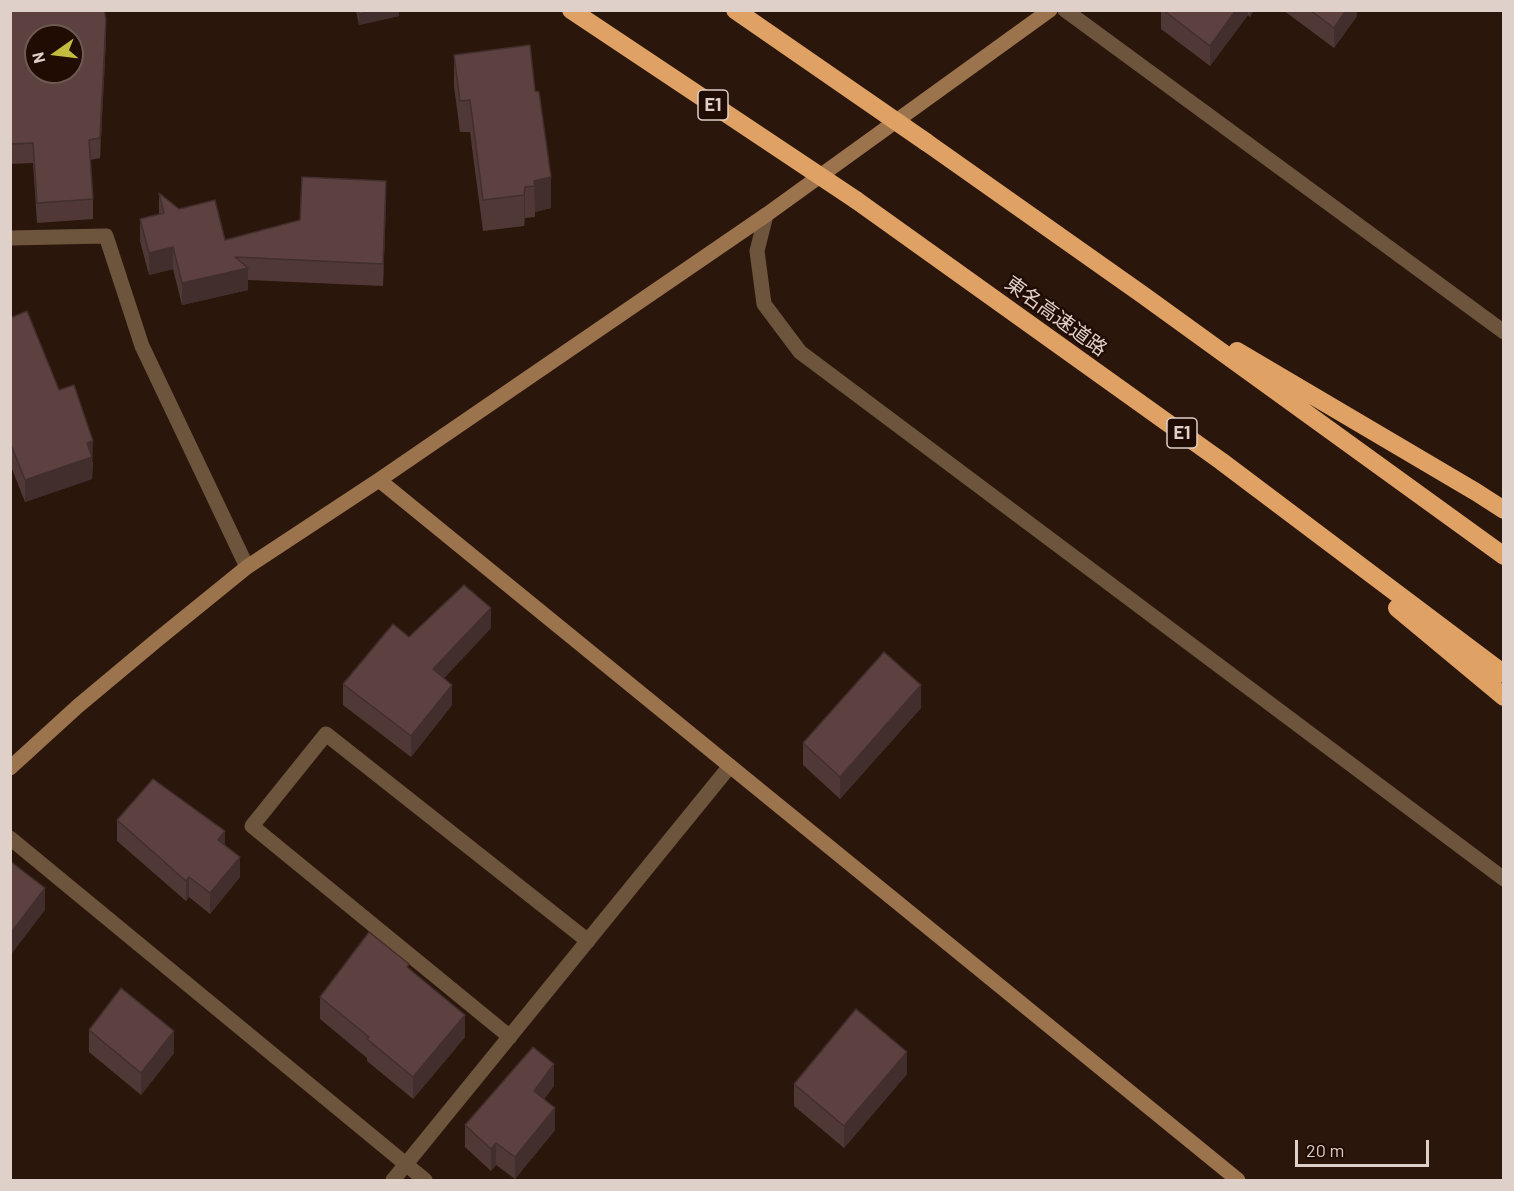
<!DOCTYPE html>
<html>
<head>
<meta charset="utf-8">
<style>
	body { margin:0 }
	#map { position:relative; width:1514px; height:1191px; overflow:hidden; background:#2b160c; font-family:Barlow,sans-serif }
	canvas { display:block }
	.frame { position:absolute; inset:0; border:12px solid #dfd0c9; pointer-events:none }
	.north { position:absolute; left:24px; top:24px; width:60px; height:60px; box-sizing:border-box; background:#210c04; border:2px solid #6d5a53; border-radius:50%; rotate:256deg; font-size:16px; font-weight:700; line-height:24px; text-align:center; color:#dfd0c9 }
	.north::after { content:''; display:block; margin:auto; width:21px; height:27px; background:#c3bd3f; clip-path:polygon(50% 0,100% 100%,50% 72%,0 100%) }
	.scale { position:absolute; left:1295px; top:1140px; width:134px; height:27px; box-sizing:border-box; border:3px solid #dfd0c9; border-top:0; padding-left:8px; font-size:18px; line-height:21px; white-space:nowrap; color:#dfd0c9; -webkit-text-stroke:4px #210c04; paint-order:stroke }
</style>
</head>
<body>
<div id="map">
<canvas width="1514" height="1191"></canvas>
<div class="frame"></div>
<div class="north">N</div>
<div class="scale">20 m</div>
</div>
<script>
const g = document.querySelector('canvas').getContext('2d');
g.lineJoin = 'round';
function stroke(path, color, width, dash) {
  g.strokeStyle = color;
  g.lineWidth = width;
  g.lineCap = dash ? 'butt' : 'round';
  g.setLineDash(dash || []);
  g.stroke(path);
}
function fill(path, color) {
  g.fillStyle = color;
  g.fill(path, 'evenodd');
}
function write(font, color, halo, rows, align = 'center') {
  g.font = font + ' Barlow,"Noto Sans JP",sans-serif';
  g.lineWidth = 5;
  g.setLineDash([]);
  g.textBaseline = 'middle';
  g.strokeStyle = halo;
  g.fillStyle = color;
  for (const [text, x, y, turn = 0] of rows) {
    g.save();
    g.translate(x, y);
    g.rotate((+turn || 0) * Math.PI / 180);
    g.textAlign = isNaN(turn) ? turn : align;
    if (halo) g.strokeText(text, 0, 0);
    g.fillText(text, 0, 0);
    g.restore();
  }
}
const street = new Path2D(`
	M1065 10 1504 332
	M766 215 757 251 764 304 800 352 1504 879
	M10 238 106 236 142 346 247 567
	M10 838 425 1180
	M510 1037 252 826 326 734 588 941
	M393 1180 730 766`);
const secondary = new Path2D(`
	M379 480 1238 1180
	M10 768 78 706 157 640 247 567 379 480 766 215 1050 10`);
const highway = new Path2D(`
	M926 142 1143 295 1504 556
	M856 200 1221 461 1504 674
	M1237 351 1476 492 1504 510
	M1397 608 1504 697`);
const highwayBridge = new Path2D(`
	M571 10 856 200
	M735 10 926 142`);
const wall = new Path2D(`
	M10 10 106 39 100 158 90 160 93 199V219L37 223 33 163 10 164Z
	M356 10H399V16L359 25Z
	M1161 10H1254L1250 17 1248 15 1210 66 1161 29Z
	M1283 10H1357V16L1334 48Z
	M454 55 535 91 551 208 535 212V217L525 218 524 226 483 231 470 132H460L454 86Z
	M159 193 179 209 225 240 386 203 383 286 248 280V290L182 305 173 269 149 275 140 241V219L159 214Z
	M10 318 59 390 93 463 92 479 25 502 10 464Z
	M491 628 444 678 452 705 411 757 343 705V684L409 637Z
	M921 708 840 799 803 765V743Z
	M117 820 225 845 240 877 210 914 189 897 186 901 117 841Z
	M409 968 465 1037 413 1099 367 1061V1058L320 1019V997Z
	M89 1030 174 1053 141 1095 89 1052Z
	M907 1074 844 1148 794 1106V1084Z
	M554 1086 544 1099 555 1130 515 1179 496 1165 491 1171 465 1147V1125Z`);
const shadedWall = new Path2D(`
	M373 10H399V16L359 25V14Z
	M1236 10H1248V15L1210 66V46Z
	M1250 10H1254L1250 17Z
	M1346 10H1357V16L1334 48V28Z
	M106 19V39L100 158V138Z
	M551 177V208L535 212 534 181Z
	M386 181V203L383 286V264Z
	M525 187V218L524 226V195Z
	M173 247V269L149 275V253Z
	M248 268V290L182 305V283Z
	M93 441 92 479 25 502V480L87 443Z
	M491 608V628L433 690V669Z
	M452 685V705L411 757V736Z
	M921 685V708L840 799V777Z
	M225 831V851L218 840Z
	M240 857V877L210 914V893Z
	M189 877V897L186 901V881Z
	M45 888V910L10 956V934Z
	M465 1015V1037L413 1099V1077Z
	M174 1031V1053L141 1095V1073Z
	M907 1052V1074L844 1148V1126Z
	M554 1064V1086L534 1113V1091Z
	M555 1108V1130L515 1179V1157Z
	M496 1143V1165L491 1171V1149Z`);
const building = new Path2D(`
	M10 10H104L106 19 100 138 89 140 93 199 37 203 33 143 10 144ZM36 36H72V72H36Z
	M358 10H373L359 14Z
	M1163 10H1236L1210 46Z
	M1310 10H1346L1334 28Z
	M530 45 535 91 539 92 551 177 534 181 535 186 525 187 524 195 483 200 470 100 460 101 454 55Z
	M302 177 386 181 383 264 235 257 248 268 182 283 173 247 149 253 140 219 164 213 159 193 179 209 215 200 225 240 300 220Z
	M27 311 59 390 74 385 93 441 87 443 92 457 25 480 10 442V318Z
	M464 585 491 608 433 669 452 685 411 736 343 684 393 624 409 637Z
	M884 652 921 685 840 777 803 743Z
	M153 779 225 831 218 840 240 857 210 893 189 877 186 881 117 820Z
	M10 861 45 888 10 934Z
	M369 932 409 964 407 967 465 1015 413 1077 367 1039 369 1037 320 997Z
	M121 988 174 1031 141 1073 89 1030Z
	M856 1009 907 1052 844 1126 794 1084Z
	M533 1047 554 1064 534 1091 555 1108 515 1157 496 1143 491 1149 465 1125Z`);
const shields = [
	[713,105,30],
	[1182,433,30]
];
const shieldNames = [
	["E1",713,105],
	["E1",1182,433]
];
const streetNames = [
	["東名高速道路",1056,316,36]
];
stroke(street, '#6d543c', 15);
stroke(secondary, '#9b734d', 15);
stroke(highway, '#dfa264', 18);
stroke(highwayBridge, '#dfa264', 18);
fill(wall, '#503837');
fill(shadedWall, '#412e2d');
fill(building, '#5d4140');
stroke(building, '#412e2d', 1.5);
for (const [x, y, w] of shields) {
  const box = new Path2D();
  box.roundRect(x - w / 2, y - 15, w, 30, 4.5);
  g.fillStyle = '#210c04';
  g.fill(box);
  stroke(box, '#dfd0c9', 1.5);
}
write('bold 18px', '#dfd0c9', null, shieldNames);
write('20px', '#dfd0c9', '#210c04', streetNames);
</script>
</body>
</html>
